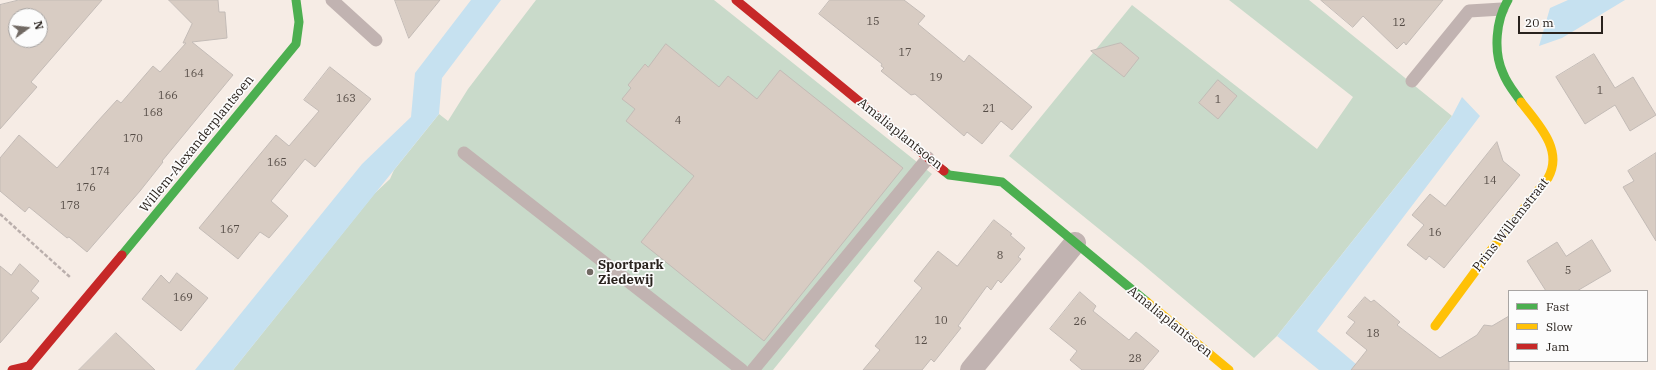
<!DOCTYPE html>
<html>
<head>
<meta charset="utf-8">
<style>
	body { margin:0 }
	#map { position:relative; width:1656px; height:370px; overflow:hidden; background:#f6ece5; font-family:"IBM Plex Serif",serif }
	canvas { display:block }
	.legend { position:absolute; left:1508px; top:290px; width:140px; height:72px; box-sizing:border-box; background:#fcfcfc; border:1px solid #a8a5a3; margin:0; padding:5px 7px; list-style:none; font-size:12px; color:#29221d }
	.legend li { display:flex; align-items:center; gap:8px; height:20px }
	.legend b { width:20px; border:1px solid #a8a5a3 }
	.north { position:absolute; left:8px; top:8px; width:40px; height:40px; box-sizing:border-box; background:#fcfcfc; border:1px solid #a8a5a3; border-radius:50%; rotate:75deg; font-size:11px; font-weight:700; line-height:16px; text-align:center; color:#29221d }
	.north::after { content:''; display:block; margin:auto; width:14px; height:18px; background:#716963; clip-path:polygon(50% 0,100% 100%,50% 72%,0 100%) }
	.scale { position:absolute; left:1518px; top:16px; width:85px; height:18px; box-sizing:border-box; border:2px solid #29221d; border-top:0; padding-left:5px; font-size:12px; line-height:14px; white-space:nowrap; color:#29221d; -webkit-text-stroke:3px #fcfcfc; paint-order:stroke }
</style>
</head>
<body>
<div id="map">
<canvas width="1656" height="370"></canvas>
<ul class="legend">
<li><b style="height:5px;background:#4caf50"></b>Fast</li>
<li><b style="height:5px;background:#ffc107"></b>Slow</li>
<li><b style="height:5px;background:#c62828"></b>Jam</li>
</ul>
<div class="north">N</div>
<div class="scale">20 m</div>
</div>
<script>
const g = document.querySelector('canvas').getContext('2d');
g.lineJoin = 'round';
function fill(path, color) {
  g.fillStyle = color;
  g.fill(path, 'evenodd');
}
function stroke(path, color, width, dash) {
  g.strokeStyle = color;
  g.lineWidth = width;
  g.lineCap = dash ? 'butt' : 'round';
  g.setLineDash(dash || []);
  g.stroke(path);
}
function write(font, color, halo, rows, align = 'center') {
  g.font = font + ' "IBM Plex Serif",serif';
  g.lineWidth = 3.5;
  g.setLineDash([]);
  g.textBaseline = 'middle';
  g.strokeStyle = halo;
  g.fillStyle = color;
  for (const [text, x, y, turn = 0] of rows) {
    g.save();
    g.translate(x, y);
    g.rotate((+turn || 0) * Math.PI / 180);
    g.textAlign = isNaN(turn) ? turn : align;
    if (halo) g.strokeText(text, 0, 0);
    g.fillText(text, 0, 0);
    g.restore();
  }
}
const green = new Path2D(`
	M536 0H714L932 174 773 370H233L374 194 390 179 394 170 439 114 448 121 468 89Z
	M1229 0H1309L1452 116 1277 336 1254 358 1141 263 1009 156 1132 5 1317 149 1353 97Z`);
const water = new Path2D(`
	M471 0H501L442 78 439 114 233 370H195L362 164 411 117 415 73Z
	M1568 0H1625L1562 38 1539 46 1550 8Z
	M1462 97 1480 116 1317 331 1363 370H1319L1277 336 1452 116Z`);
const building = new Path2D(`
	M19 0H102L31 82 37 87 0 129V5ZM16 16H40V40H16Z
	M169 0H218L219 12H225L227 38 192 42 233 75 162 161 163 162 140 191 87 252 69 237 67 238 29 207 25 212 0 191V158L19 135 57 168 97 122 117 100 121 103 153 66 160 72 186 43H183L192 24Z
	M395 0H440L409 38Z
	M830 0H904L925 16 918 24 964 62 969 55 1032 107 1012 130 1001 121 982 144 967 132 964 136 915 94 911 95 881 71 884 68 881 66 882 64 819 14Z
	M1321 0H1443L1406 45 1404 42 1397 49 1363 16 1353 27Z
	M1121 43 1139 58 1124 77 1091 51Z
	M666 44 719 87 728 76 757 99 780 70 903 168 764 341 641 242 694 176 626 121 635 109 622 99 631 88 628 85 645 64 648 67Z
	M1594 54 1615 88 1633 77 1656 115 1630 131 1615 105 1585 124 1556 77Z
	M330 67 371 99 315 167 305 159 271 201 288 216 269 238 260 232 238 259 199 228 276 135 289 146 319 111 304 100Z
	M1218 80 1237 96 1218 119 1199 103Z
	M1497 142 1503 161 1520 175 1444 268 1429 256 1426 260 1407 245 1424 225 1412 215 1430 194 1445 206Z
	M1656 153V241L1623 187 1634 181 1628 171Z
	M994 220 1012 234 1010 235 1025 248 1018 257 1021 259 1001 283 998 280 991 290 987 286 958 326 961 328 934 362 931 359 922 370H863L880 350 875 346 922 288 914 281 938 251 957 266Z
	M1592 240 1611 271 1577 291H1546L1527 261 1557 242 1566 256Z
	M20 264 39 281 31 291 39 298 0 343V266L11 275Z
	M177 273 208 298 181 331 142 299 161 275 169 283Z
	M1080 292 1096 306 1093 311 1129 340 1136 332 1159 351 1143 370H1082L1070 360 1077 351 1050 329Z
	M1365 297 1371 302 1374 300 1400 322 1397 325 1440 358 1477 335 1484 325 1492 326 1509 316V370H1351L1367 350 1346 333 1355 322 1348 317Z
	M116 333 155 370H79Z`);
const path = new Path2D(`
	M0 214 71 278`);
const lane = new Path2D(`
	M332 0 376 40
	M1412 81 1469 11 1502 9
	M464 153 742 370
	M753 370 928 158`);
const street = new Path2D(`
	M971 370 1075 243`);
const fast = new Path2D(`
	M1508 0C1496 20 1493 51 1503 73 1507 84 1515 93 1521 102
	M944 171 949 175 1002 182 1147 302
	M122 255 296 44 299 22 296 0`);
const slow = new Path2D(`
	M1147 302 1229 370
	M1435 326 1491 250 1548 178C1564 150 1538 124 1521 102`);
const jam = new Path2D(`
	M736 0 944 171
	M12 370 29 366 122 255`);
const markers = [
	[590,272,4,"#716963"]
];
const numberNames = [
	["15",873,22],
	["12",1399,23],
	["17",905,53],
	["164",194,74],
	["19",936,78],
	["1",1600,91],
	["166",168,96],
	["163",346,99],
	["1",1218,100],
	["21",989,109],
	["168",153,113],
	["4",678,121],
	["170",133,139],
	["165",277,163],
	["174",100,172],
	["14",1490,181],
	["176",86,188],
	["178",70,206],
	["167",230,230],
	["16",1435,233],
	["8",1000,256],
	["5",1568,271],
	["169",183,298],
	["10",941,321],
	["26",1080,322],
	["18",1373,334],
	["12",921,341],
	["28",1135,359]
];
const streetNames = [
	["Amaliaplantsoen",900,134,39],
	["Willem-Alexanderplantsoen",197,144,-51],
	["Prins Willemstraat",1511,225,-52],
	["Amaliaplantsoen",1170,322,39]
];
const poiNames = [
	["Sportpark",598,265],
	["Ziedewij",598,280]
];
fill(green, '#c9daca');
fill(water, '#c6e1f0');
fill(building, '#d8ccc3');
stroke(building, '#c3bbb6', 1);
stroke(path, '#baafac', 2.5, [4, 2]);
stroke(lane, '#c1b3b1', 13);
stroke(street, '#c1b3b1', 22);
stroke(fast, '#4caf50', 9);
stroke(slow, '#ffc107', 9);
stroke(jam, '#c62828', 9);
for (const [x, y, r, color] of markers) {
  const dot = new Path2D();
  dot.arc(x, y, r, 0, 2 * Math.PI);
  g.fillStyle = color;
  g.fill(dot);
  stroke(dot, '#fcfcfc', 1.5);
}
write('11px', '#554c46', null, numberNames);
write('13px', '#29221d', '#fcfcfc', streetNames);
write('bold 13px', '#29221d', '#fcfcfc', poiNames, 'left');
</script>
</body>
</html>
